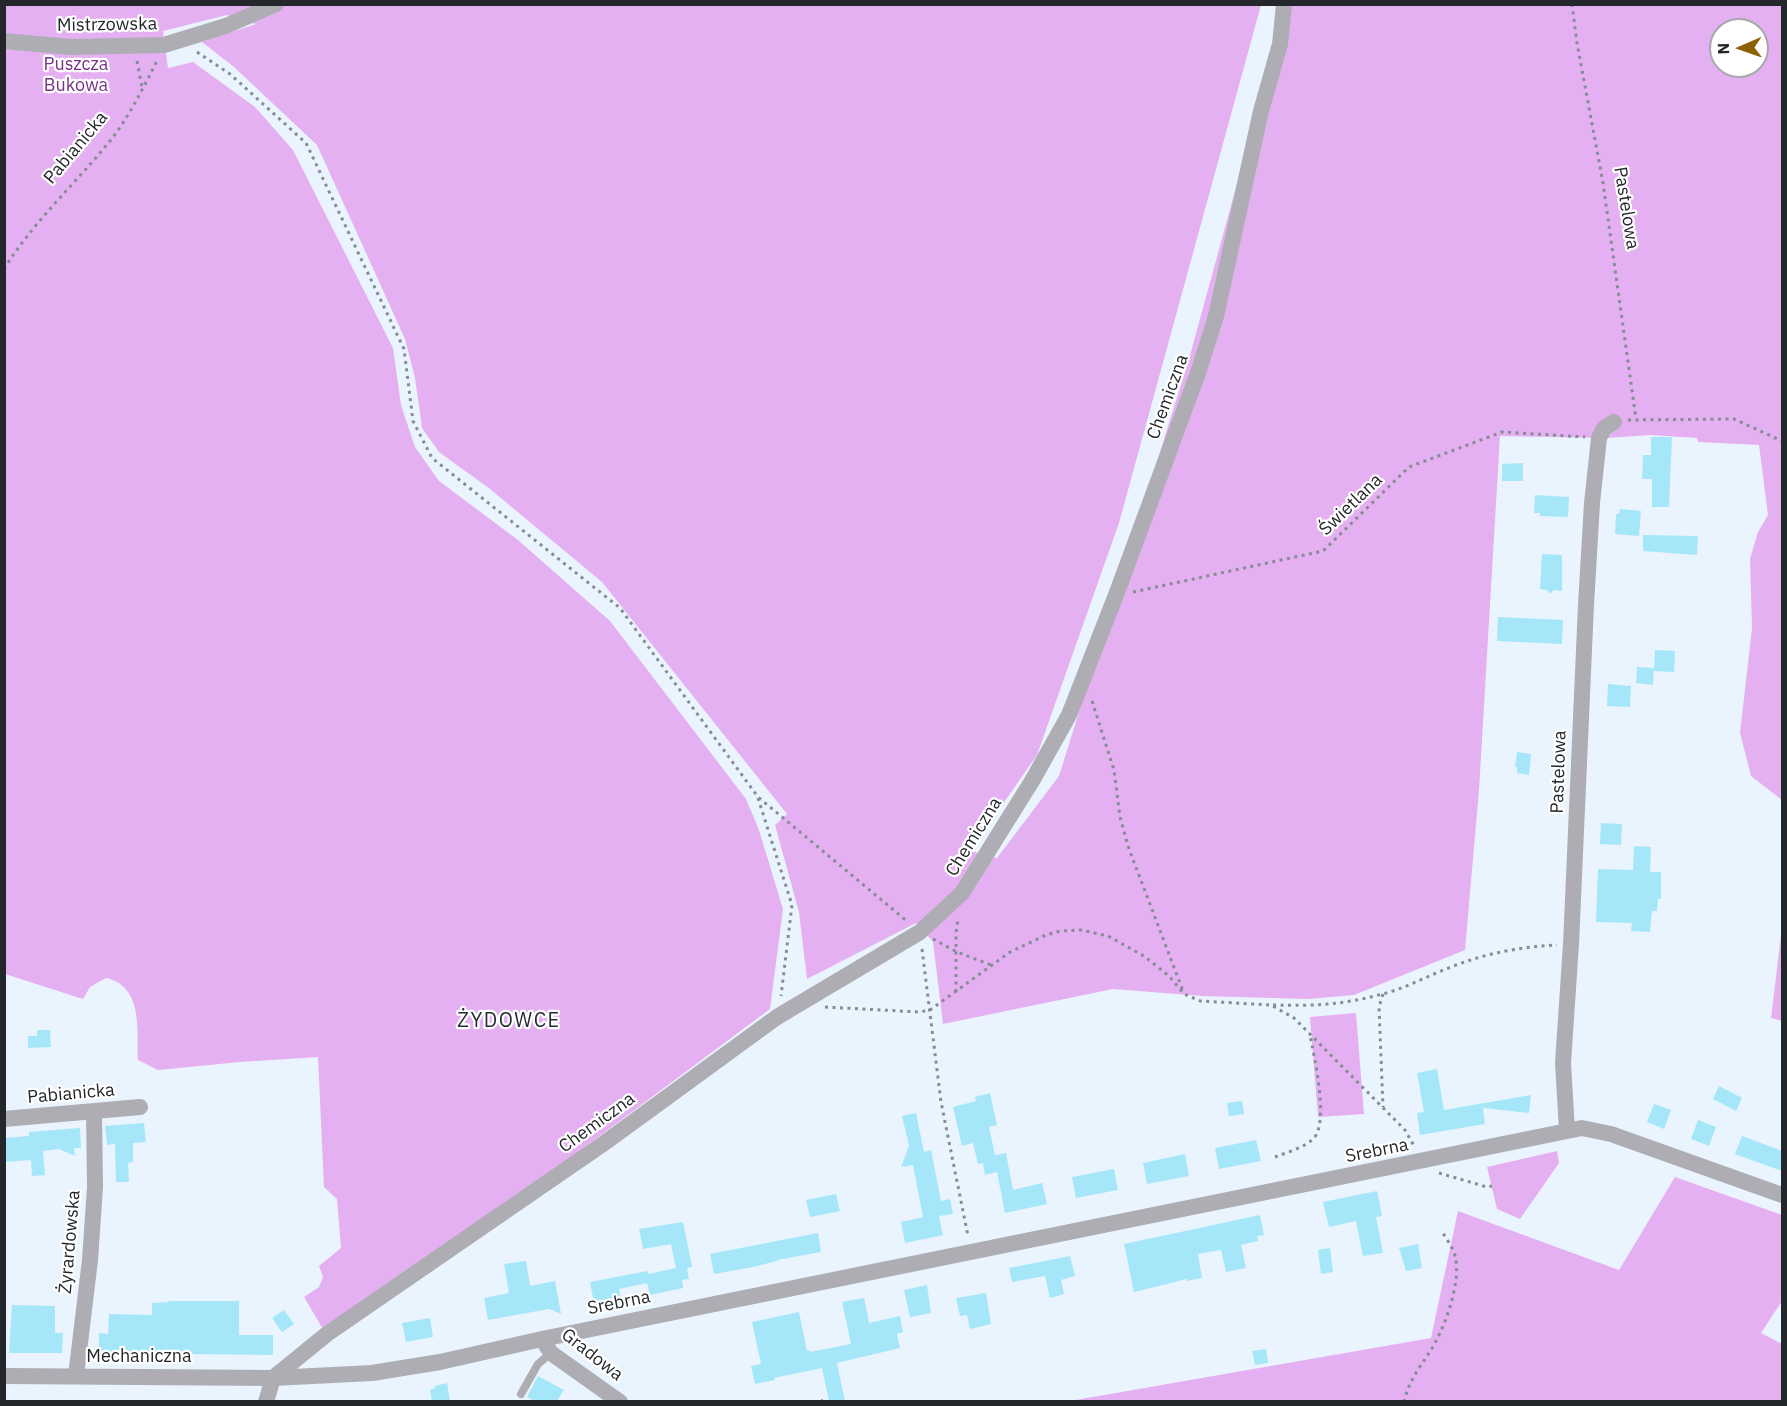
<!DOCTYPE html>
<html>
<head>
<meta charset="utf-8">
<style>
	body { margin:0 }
	#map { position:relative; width:1787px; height:1406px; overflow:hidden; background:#eaf4fe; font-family:"IBM Plex Sans",sans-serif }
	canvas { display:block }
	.frame { position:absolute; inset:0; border:6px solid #23262a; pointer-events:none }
	.north { position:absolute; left:1709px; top:18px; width:60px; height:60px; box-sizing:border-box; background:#fff; border:2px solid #a7a8aa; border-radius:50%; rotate:268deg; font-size:16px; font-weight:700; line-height:24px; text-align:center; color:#23262a }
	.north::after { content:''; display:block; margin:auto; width:21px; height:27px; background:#8d6005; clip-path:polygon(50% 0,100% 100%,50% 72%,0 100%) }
</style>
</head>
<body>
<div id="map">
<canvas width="1787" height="1406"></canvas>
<div class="frame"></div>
<div class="north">N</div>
</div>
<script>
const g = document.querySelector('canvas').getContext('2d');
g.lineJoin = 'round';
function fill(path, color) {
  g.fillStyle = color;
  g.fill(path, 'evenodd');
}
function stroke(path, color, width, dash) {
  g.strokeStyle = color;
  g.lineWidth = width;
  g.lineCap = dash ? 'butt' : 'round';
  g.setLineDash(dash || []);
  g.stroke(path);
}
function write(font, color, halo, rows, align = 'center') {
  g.font = font + ' "IBM Plex Sans",sans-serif';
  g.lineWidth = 4.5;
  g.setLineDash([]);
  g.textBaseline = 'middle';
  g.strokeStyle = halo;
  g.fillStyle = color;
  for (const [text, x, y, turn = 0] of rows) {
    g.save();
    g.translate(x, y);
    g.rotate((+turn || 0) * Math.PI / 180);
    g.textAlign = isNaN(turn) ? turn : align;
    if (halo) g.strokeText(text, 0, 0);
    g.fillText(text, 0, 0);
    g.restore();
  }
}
const green = new Path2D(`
	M5 5H1261L1119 523 1037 755 970 851 997 858 1059 776 1189 359 1286 5H1782V800L1751 776 1740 733 1752 628 1750 559 1758 532 1768 515 1759 445 1698 442 1697 438 1651 435 1607 438 1500 436 1479 790 1465 950 1354 995 1308 999 1202 996 1113 989 943 1024 933 942 916 923 807 979 799 912 775 825 787 814 602 582 490 489 439 452 422 428 415 378 405 339 317 145 234 67 202 42 256 24 227 15 163 31 168 68 193 62 255 107 293 150 393 348 401 405 415 447 439 481 518 540 610 621 746 799 759 830 783 909 770 1009 562 1164 323 1329 304 1297 319 1287 323 1277 319 1266 341 1248 337 1199 324 1187 318 1057 240 1062 158 1070 138 1060C137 1030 143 986 106 978L90 987 83 999 5 974ZM1721 30H1757V66H1721Z
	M1782 927V1021L1771 1018Z
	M1356 1013 1364 1114 1318 1117 1310 1017Z
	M1557 1151 1559 1163 1520 1219 1497 1209 1487 1167Z
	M1675 1177 1782 1215V1301L1761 1333 1782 1344V1401H1070L1431 1338 1458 1211 1619 1270Z`);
const building = new Path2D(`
	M1651 437H1672L1669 507H1652V479H1642L1643 455H1651Z
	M1523 463V481H1502V464Z
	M1535 495 1569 497 1568 517 1540 516V513H1534Z
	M1620 509 1641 511 1639 536 1615 534 1616 514H1619Z
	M1643 535 1698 536 1697 555 1643 551Z
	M1542 554 1562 555V591L1554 590 1550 594 1547 590 1540 589Z
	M1498 617 1563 620 1562 644 1497 641Z
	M1655 650 1675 651 1674 672 1654 671Z
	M1637 667 1654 668 1653 685 1636 683Z
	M1608 684 1631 686 1630 707 1607 706Z
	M1517 752 1531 754 1529 775 1517 773V767H1515Z
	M1601 823 1622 824 1621 845 1600 844Z
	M1634 846 1651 847 1650 872H1661V899H1658L1657 911H1652L1650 932 1631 931 1632 923 1596 922 1598 869 1633 870Z
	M37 1030H50L51 1047 28 1048V1036H37Z
	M1437 1069 1444 1110 1531 1095 1529 1113 1483 1108 1485 1124 1420 1135 1417 1113 1424 1112 1417 1073Z
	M1719 1086 1742 1098 1736 1111 1713 1099Z
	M990 1093 997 1125 989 1127 995 1155 1006 1153 1013 1190 1042 1183 1047 1204 1005 1213 997 1172 985 1175 983 1163 978 1164 973 1143 962 1146 953 1107 976 1101 975 1097Z
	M1242 1101 1244 1114 1229 1116 1227 1103Z
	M1654 1104 1671 1110 1664 1129 1647 1122Z
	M916 1113 924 1152 931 1150 941 1201 950 1199 953 1214 939 1216 943 1235 905 1243 901 1222 923 1217 913 1165 901 1167 909 1146 902 1116Z
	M1698 1120 1716 1127 1709 1146 1691 1139Z
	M144 1123 146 1142 133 1143V1162L128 1163 129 1182H116L115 1144 107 1145 105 1126Z
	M80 1128 81 1148H74L75 1156 59 1149 43 1151 45 1175 32 1176 31 1160 4 1162V1138L29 1136V1132Z
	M1742 1136 1782 1151V1171L1735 1154Z
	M1256 1140 1261 1161 1219 1169 1215 1148Z
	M1185 1154 1189 1176 1147 1184 1143 1163Z
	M1114 1169 1118 1190 1076 1198 1072 1177Z
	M1377 1191 1382 1216 1376 1217 1383 1253 1363 1256 1356 1221 1329 1227 1323 1202Z
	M836 1194 840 1211 810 1217 806 1200Z
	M1260 1215 1264 1235 1257 1236 1258 1241 1241 1245 1246 1268 1226 1272 1221 1250 1198 1254 1202 1278 1187 1281V1279L1134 1292 1124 1244Z
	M683 1222 692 1267 687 1268 689 1279 682 1280 683 1288 650 1295 647 1283 619 1289 621 1301 600 1305 599 1302 594 1303 590 1282 647 1271 648 1274 676 1268 671 1244 643 1249 639 1229Z
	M818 1233 821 1252 777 1260V1261L753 1267 714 1274 710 1254Z
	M1418 1244 1422 1268 1406 1271 1399 1248Z
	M1330 1248 1333 1272 1321 1274 1318 1250Z
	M1070 1256 1075 1276 1061 1280 1064 1294 1050 1298 1045 1276 1012 1282 1009 1268Z
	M526 1261 530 1286 555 1281 561 1314 549 1309 488 1320 484 1298 509 1293 504 1264Z
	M927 1285 931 1313 910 1317 904 1290Z
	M986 1293 991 1324 970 1329 967 1315 960 1316 956 1298Z
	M864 1298 869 1323 900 1316 903 1332 897 1334 900 1348 837 1363 845 1401H829L822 1368 774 1378 775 1380 755 1384 751 1366 761 1364 752 1322 799 1312 807 1351 810 1350V1352L851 1344 842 1302Z
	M169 1301H239V1335H273V1355L99 1353V1333L108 1334 109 1314 152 1315V1303L169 1302Z
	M12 1305 55 1306V1333H63L62 1353H9Z
	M284 1310 294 1324 282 1332 272 1318Z
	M430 1318 433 1337 406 1342 402 1323Z
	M1266 1349 1268 1363 1255 1365 1252 1351Z
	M538 1376 564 1390 557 1401H535L527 1397Z
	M447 1383 450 1401H432L430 1390 435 1388V1386Z`);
const path = new Path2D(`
	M1572 4 1577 43 1603 183 1636 419
	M197 52 230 74 306 143 404 349 413 421 432 458 620 608 758 797 908 922
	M137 61 142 87
	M4 269C34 221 75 184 110 141 129 117 143 88 157 61
	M1628 420 1734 419 1782 441
	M1133 592 1323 551 1409 467 1502 432 1585 437
	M1092 701 1114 770 1120 817 1129 849 1183 991
	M758 798 792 905 781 996
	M933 939 957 952 991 965
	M922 949 941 1102 968 1236
	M956 992V933L958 919
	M1383 994 1379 1007 1383 1107
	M1273 1005C1313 1006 1343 1005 1382 994 1404 989 1425 977 1446 969 1482 954 1518 947 1557 945
	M825 1007 919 1012 930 1010 1010 952 1046 935 1060 931 1081 930 1108 936 1144 956 1169 976 1184 994 1200 1001 1271 1005 1294 1018 1405 1130 1414 1146
	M1275 1157C1288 1152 1304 1148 1314 1138 1329 1121 1314 1056 1310 1035
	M1439 1173 1487 1187 1492 1186
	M821 1402 824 1399 825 1402
	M1404 1402C1408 1383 1419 1368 1429 1353 1444 1331 1462 1282 1455 1256 1453 1247 1446 1239 1442 1231`);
const lane = new Path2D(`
	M521 1394 538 1364 551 1353`);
const street = new Path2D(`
	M4 41 71 47 164 45 226 26 276 4
	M4 1119 140 1107
	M1567 1130 1563 1063 1571 944 1586 605 1592 503 1599 438 1604 428 1614 422
	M542 1339 551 1353 620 1402
	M4 1376 273 1378 372 1373 440 1362 542 1339 1582 1128 1611 1134 1782 1195
	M76 1376 90 1260 95 1187 94 1111
	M273 1378 327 1334 603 1144 777 1017 920 932 962 893 1032 781 1069 715 1116 595 1198 373 1216 316 1261 111 1280 44 1284 4
	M266 1402 273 1378`);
const streetNames = [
	["Mistrzowska",107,25,-1],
	["Pabianicka",76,148,-50],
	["Pastelowa",1626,208,81],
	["Chemiczna",1168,397,-70],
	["Świetlana",1351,505,-44],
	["Pastelowa",1559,772,-88],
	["Chemiczna",974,837,-58],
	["Pabianicka",71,1094,-5],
	["Chemiczna",597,1123,-36],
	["Srebrna",1377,1151,-11],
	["Żyrardowska",70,1242,-85],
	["Srebrna",619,1303,-11],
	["Gradowa",592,1355,38],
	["Mechaniczna",139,1357]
];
const parkNames = [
	["Puszcza",76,65],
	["Bukowa",76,86]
];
const neighbourhoodNames = [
	["ŻYDOWCE",509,1021]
];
fill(green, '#e5b0f2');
fill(building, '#a5e7f8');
stroke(path, '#868c93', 3, [3, 4.5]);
stroke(lane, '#adadb3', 8);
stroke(street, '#adadb3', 16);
write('18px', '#23262a', '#fff', streetNames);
write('18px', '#763286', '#fff', parkNames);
g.letterSpacing = '1.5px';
write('20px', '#242c33', '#fff', neighbourhoodNames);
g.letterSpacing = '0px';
</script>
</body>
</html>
